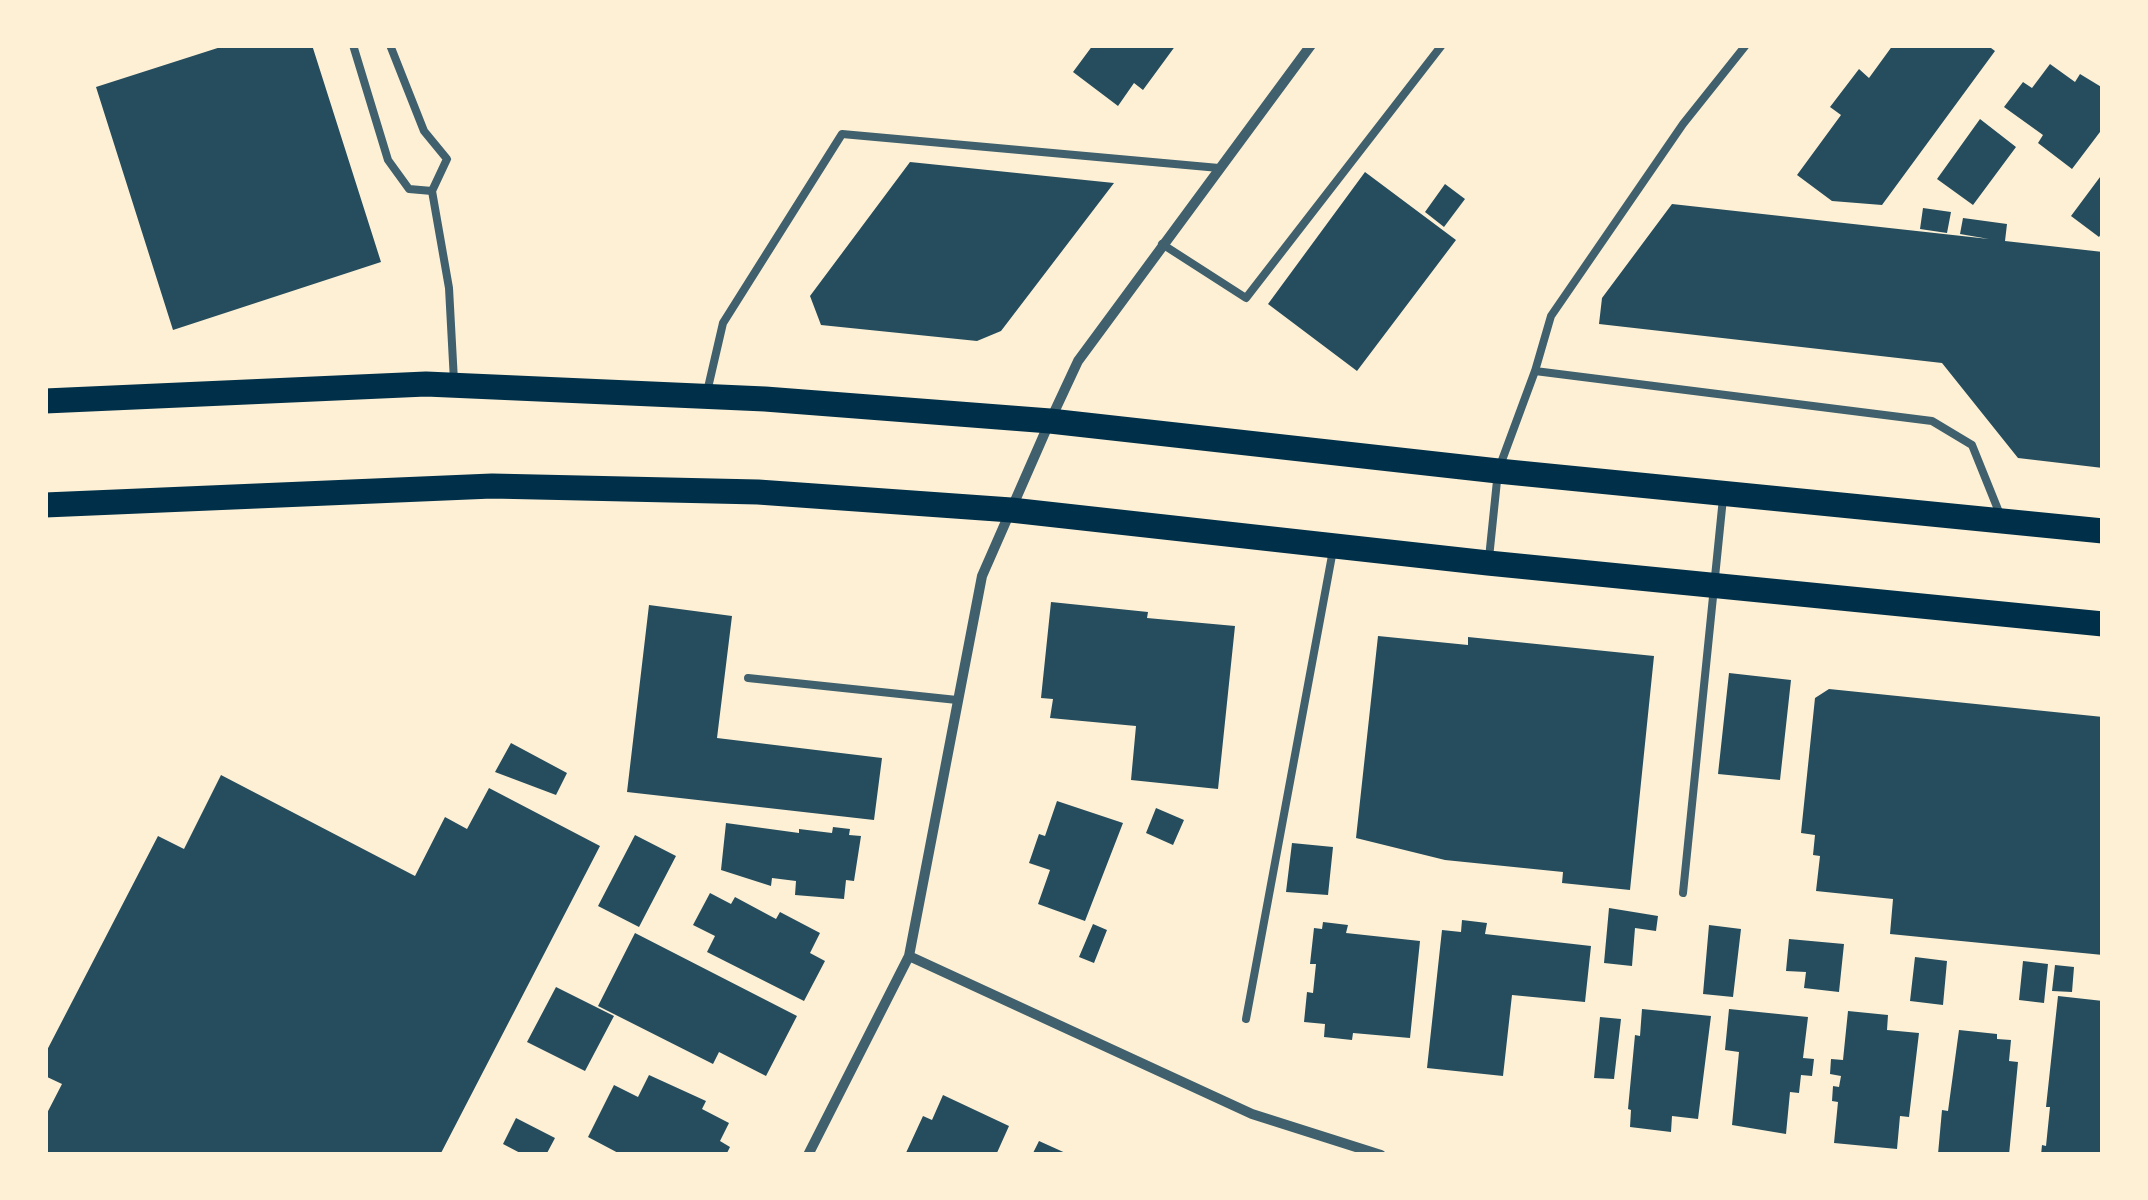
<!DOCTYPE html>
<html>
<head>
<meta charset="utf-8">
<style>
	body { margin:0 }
	#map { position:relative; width:2148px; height:1200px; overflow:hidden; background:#fdf0d5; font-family:Barlow,sans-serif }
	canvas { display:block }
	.frame { position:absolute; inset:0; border:48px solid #fdf0d5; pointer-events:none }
</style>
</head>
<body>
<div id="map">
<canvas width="2148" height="1200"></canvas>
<div class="frame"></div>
</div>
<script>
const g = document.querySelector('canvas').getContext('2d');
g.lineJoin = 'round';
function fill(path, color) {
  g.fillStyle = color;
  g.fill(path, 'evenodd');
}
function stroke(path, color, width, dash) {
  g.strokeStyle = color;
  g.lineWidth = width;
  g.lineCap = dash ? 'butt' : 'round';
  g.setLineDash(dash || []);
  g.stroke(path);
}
const building = new Path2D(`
	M227 45H312L381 262 173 330 96 87Z
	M1093 45H1176L1143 90 1134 83 1118 106 1073 72Z
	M1893 45H1987L1995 51 1882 205 1832 201 1797 175 1841 115 1830 107 1859 69 1869 78Z
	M2050 64 2075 82 2080 74 2103 88V128L2072 169 2038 143 2043 135 2004 107 2023 82 2032 88Z
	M1980 119 2016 147 1973 205 1937 179Z
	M910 162 1114 183 1001 331 977 341 821 325 810 296Z
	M1365 172 1456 240 1357 371 1268 304Z
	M2103 173V231L2099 237 2071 216Z
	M1445 184 1465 199 1444 227 1425 212Z
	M1672 204 1989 239 1960 234 1963 218 2007 224 2005 241 2103 252V468L2018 458 1942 363 1599 324 1602 298Z
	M1923 208 1951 212 1947 233 1920 229Z
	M1051 602 1148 612 1147 618 1235 626 1218 789 1131 780 1136 726 1050 718 1053 699 1041 698Z
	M649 605 732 616 717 738 882 758 874 820 627 792Z
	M1378 636 1468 645V637L1654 656 1630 890 1562 883 1563 872 1445 860 1356 838Z
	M1729 673 1791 680 1780 780 1718 774Z
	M1829 689 2103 717V955L1890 934 1893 899 1816 891 1820 856 1813 855 1815 835 1801 833 1815 698Z
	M511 743 567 773 556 795 495 772Z
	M221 775 415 876 445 817 467 829 489 788 600 846 440 1155H45V1117L62 1084 45 1076V1054L158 836 184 849Z
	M1057 801 1123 823 1085 921 1038 904 1050 870 1029 863 1039 834 1045 836Z
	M1156 808 1184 820 1173 845 1146 833Z
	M726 823 799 833V829L832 833 833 827 850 829 849 835 861 836 854 881 846 880 844 899 795 895 796 881 772 878 771 886 721 870Z
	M635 835 676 856 639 927 598 906Z
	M1292 843 1333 847 1328 895 1286 892Z
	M710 893 731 904 735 897 776 919 780 912 820 933 810 953 825 961 804 1001 707 952 715 936 693 925Z
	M1609 908 1658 916 1656 931 1635 928 1632 966 1604 963Z
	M1462 920 1487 923 1485 934 1591 946 1585 1002 1512 995 1503 1076 1427 1068 1442 930 1461 932Z
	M1323 922 1348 925 1346 933 1420 941 1410 1038 1353 1033 1352 1040 1324 1037 1325 1024 1304 1022 1307 992 1313 993 1316 964H1310L1314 928 1322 929Z
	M1093 924 1107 930 1094 963 1079 957Z
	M1709 925 1741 929 1733 997 1703 994Z
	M635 933 797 1016 766 1076 719 1052 713 1064 598 1006Z
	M1789 939 1844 944 1839 992 1804 988 1806 972 1786 971Z
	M1915 957 1947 961 1943 1005 1910 1001Z
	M2023 961 2048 964 2044 1003 2019 1000Z
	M2055 965 2074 967 2072 992 2052 991Z
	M556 987 614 1016 585 1071 527 1042Z
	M2058 996 2103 1001V1155H2041L2042 1145 2046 1146 2050 1107H2046Z
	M1642 1009 1711 1016 1698 1119 1672 1116 1671 1132 1630 1127 1631 1110 1628 1109 1635 1035 1640 1036Z
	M1729 1009 1808 1017 1803 1058 1814 1059 1812 1076 1801 1075 1799 1093 1790 1092 1786 1134 1732 1125 1739 1052 1725 1050Z
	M1848 1011 1888 1015 1887 1030 1919 1033 1909 1117 1900 1116 1897 1149 1834 1143 1838 1102 1832 1101 1833 1086 1839 1087 1841 1076 1830 1074 1831 1059 1843 1060Z
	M1600 1017 1621 1019 1614 1079 1594 1078Z
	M1959 1030 1997 1034V1039L2011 1040 2009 1061 2018 1062 2009 1155 1938 1154 1942 1110 1948 1111Z
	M649 1075 706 1101 702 1109 729 1123 720 1141 730 1147 726 1155H622L588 1137 614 1085 638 1097Z
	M943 1095 1009 1126 996 1155H905L923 1116 932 1120Z
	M516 1118 555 1138 546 1155H524L503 1144Z
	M1039 1141 1070 1155H1032Z`);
const service = new Path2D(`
	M353 45 388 160 409 189 432 191
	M390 45 424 131 447 159 432 191 449 288 454 381
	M1162 244 1246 298 1442 45
	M1535 371 1932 421 1972 445 2001 517
	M707 392 723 323 842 134 1219 168
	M1489 558 1498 471 1535 371 1551 316 1683 124 1746 45
	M748 678 957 700
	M1683 893 1723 498
	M1246 1019 1333 550`);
const minor = new Path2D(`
	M909 956 1252 1114 1381 1155
	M808 1155 909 956 982 576 1050 421 1078 361 1311 45`);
const primary = new Path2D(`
	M45 401 426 384 765 399 1050 421 1498 471 2103 531
	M45 505 492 486 758 492 1011 510 1488 563 2103 624`);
fill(building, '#264d5e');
stroke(service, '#3f606c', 8);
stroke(minor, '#3f606c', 10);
stroke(primary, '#003049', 25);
</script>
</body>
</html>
